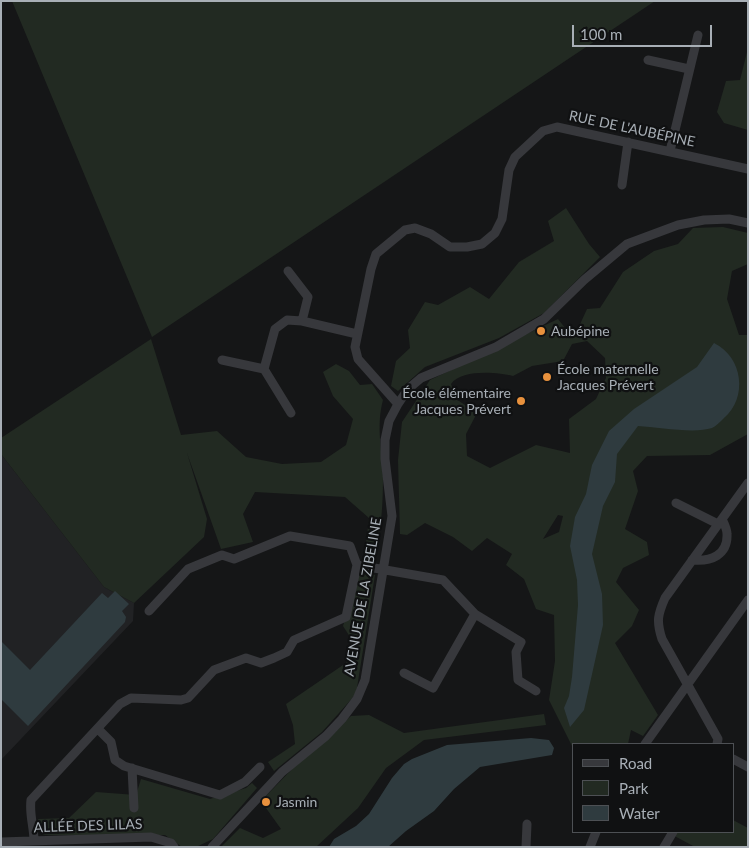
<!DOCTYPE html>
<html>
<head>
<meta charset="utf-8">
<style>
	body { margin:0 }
	#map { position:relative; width:749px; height:848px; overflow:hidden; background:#151617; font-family:Lato,sans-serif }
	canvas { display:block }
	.frame { position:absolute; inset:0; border:2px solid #a8afb6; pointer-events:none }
	.legend { position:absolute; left:572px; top:743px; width:162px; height:90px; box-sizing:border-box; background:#101112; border:1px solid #4d5054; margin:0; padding:6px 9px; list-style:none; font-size:15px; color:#a8afb6 }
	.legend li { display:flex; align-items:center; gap:10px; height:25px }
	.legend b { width:25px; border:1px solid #4d5054 }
	.scale { position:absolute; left:572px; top:25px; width:140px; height:22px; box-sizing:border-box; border:2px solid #a8afb6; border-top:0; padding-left:6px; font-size:15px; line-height:18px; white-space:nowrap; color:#a8afb6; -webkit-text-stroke:4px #101112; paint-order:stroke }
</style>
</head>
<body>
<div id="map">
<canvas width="749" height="848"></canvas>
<div class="frame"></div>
<ul class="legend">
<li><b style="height:6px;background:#37383c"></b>Road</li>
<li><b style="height:14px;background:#222a22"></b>Park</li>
<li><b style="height:14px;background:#2f3b3f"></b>Water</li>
</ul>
<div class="scale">100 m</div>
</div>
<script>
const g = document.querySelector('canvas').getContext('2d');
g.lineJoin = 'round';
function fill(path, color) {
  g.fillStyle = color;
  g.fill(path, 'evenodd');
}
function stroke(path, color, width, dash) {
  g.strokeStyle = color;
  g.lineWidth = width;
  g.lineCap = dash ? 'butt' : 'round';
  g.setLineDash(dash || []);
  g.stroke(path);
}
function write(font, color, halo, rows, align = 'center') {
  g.font = font + ' Lato,sans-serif';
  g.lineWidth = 4.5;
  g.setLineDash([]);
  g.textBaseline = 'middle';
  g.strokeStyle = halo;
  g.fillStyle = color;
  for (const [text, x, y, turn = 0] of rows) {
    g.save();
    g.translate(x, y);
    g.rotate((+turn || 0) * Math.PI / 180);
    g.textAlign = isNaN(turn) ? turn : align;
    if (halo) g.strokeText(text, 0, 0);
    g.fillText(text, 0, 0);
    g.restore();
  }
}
const built = new Path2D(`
	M1 454 104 587 134 603 133 621 1 760Z`);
const green = new Path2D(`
	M12 1H655L152 337Z
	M748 48V130L724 123 717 112 726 81 740 80Z
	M566 208 589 244 600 257 544 313 499 338 425 367 398 391 391 386 396 361 410 348 408 330 425 302 438 305 470 287 489 299 519 262 554 241 548 221Z
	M723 227 748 233V264L732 271 727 299 739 335H748V434L710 455 647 456 633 471 638 491 625 529 647 542 649 555 623 568 616 582 639 610 632 626 615 643 658 715 643 736 631 730 628 744H573V748L549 700 555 661 554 615 536 609 524 579 506 565 512 554 487 538 472 551 453 537 425 523 407 535 400 534 398 460 402 422 430 380 558 319 570 334 576 333 587 309 600 308 623 272 654 251 678 244 693 228ZM587 341 605 358 606 378 596 399 569 419 570 453 536 445 490 468 467 456 466 434 477 413 456 399 451 384C461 369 497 372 513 376L532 366 563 361 572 344ZM558 515 563 516 559 532 543 539Z
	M151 339 181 435 217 431 246 457 282 464 321 462 346 445 353 419 333 396 323 372 336 364 349 371 360 385 372 384 383 400C376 426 382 449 383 476 383 499 382 523 377 545L366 544 369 518 345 497 255 492 243 514 253 542 221 549 187 453 207 519 204 537 134 603 104 587 1 454V438Z
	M360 570 375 575 356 694 322 732 274 771 268 762 295 744 293 725 286 704 346 663 354 643 343 626Z
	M544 714 546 725 424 740 386 768 358 808 316 847H221L240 828 263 838 281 829 261 801 300 761 351 716 369 715 404 733Z
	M141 779 210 799 246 788 252 783 257 788 213 839 196 847H182L165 835H43L38 819 69 818 96 792 136 795Z
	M733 820 748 828V847H695L667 832H733Z`);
const water = new Path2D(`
	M714 343C743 357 748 398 724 418 720 422 716 426 712 428 694 434 658 427 638 426L617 454 615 482 603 506 592 554 602 594 603 625 584 710 570 727 564 708 569 696 572 677 578 605 577 580 570 546 575 517 586 494 592 465 609 431 634 409 697 367Z
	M115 591 129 604 122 611 126 617 125 622 28 726 1 699V641L30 670 102 593 108 598Z
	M531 738 549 740 554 748 552 755 480 767 454 789 434 811 406 831 388 847H329L334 839 356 826 369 814 392 778 404 764 412 759 447 745Z`);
const street = new Path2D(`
	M648 60 689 69
	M670 151 698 35
	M622 185 628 142
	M288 271 308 297 302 321
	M222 360 264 369 291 413
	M264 369 275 329 287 320 302 321 357 334
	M398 404 358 359 355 347 371 269 376 254 405 230 415 228 431 234 450 247H467L482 244 495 233 502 219 509 170 515 157 543 131 557 127 748 169
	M676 503 718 524
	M692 560C711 562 728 555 727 534 727 529 724 523 722 519
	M149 611 188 569 222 555 234 559 290 536 350 546 357 565
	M404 673 433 688 475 614
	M98 729 111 742 115 760 124 766 220 795 245 782 260 767
	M645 744 748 600
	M717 744 718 739 662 639C656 621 658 614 665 598L748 483
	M733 759 748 767
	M132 768 134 808
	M34 841C34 827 29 814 31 800L120 704 131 698 181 700 188 698 214 670 246 658 261 663 274 658 287 652 294 640 346 617 357 565 443 580 475 614 521 642 516 652 518 680 536 691
	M1 842 151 837 171 843 174 847
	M212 847 282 772 326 736 342 719 357 699 365 680 392 516 385 459V440L389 421 398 404 408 389 421 378 496 347 544 319 584 280 627 244 678 225 704 220 729 219 748 223
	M526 847 527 824
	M590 847 596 832
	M664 847 673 832`);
const markers = [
	[541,331,5,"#e8913d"],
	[547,377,5,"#e8913d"],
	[521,401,5,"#e8913d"],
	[266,802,5,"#e8913d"]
];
const streetNames = [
	["RUE DE L'AUBÉPINE",632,129,12],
	["AVENUE DE LA ZIBELINE",363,597,-80],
	["ALLÉE DES LILAS",88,826,-2]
];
const poiNames = [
	["Aubépine",551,331],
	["École maternelle",557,369],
	["Jacques Prévert",557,385],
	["École élémentaire",511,393,"right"],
	["Jacques Prévert",511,409,"right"],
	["Jasmin",276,802]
];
fill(built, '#212224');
fill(green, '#222a22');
fill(water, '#2f3b3f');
stroke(street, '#37383c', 9);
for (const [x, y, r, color] of markers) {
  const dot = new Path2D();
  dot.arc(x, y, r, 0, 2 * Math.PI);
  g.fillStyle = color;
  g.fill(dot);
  stroke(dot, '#101112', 2);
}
write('14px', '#a8afb6', '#101112', streetNames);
write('14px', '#a8afb6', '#101112', poiNames, 'left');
</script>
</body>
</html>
